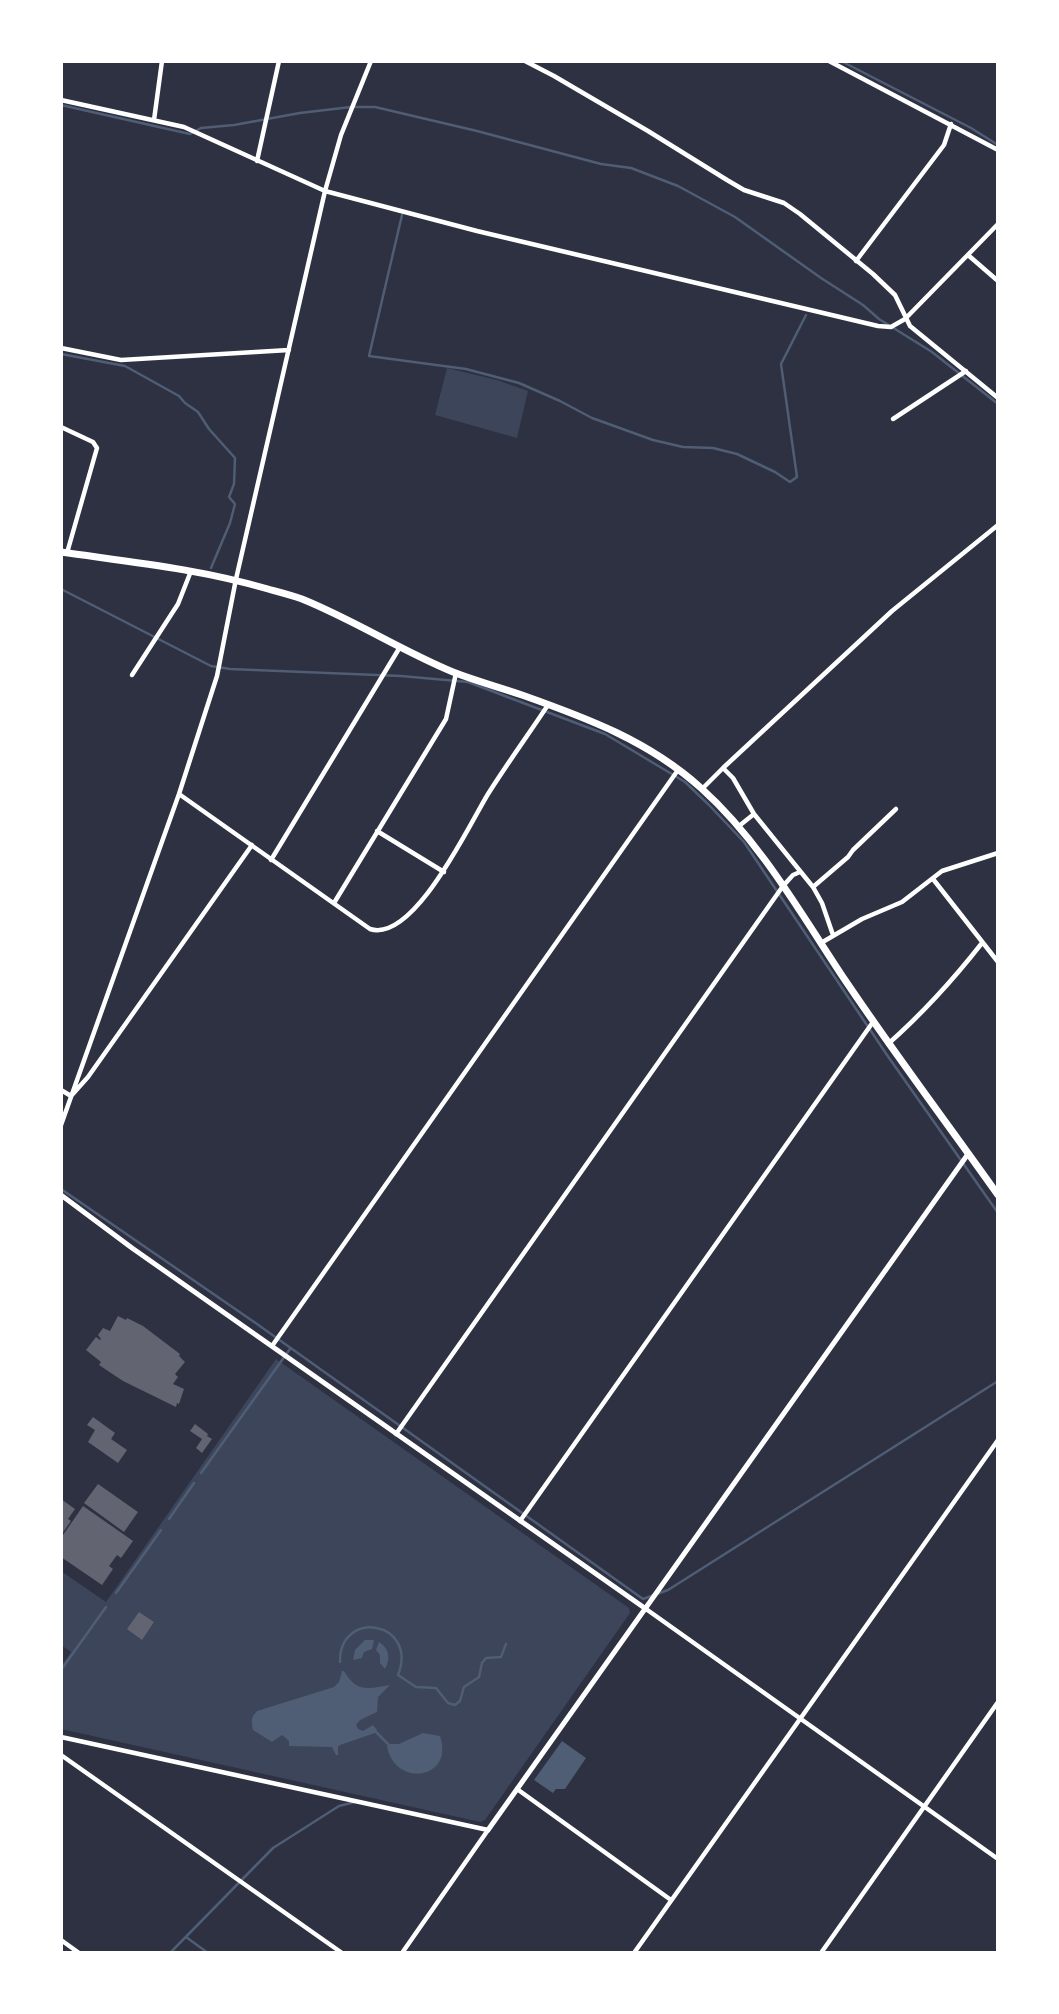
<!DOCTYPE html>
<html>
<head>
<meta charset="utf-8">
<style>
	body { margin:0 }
	#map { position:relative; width:1059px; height:2014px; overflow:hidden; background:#2d3142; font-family:Cabin,sans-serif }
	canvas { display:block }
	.frame { position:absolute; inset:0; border:63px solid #fff; pointer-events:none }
</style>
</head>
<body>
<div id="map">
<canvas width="1059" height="2014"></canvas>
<div class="frame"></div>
</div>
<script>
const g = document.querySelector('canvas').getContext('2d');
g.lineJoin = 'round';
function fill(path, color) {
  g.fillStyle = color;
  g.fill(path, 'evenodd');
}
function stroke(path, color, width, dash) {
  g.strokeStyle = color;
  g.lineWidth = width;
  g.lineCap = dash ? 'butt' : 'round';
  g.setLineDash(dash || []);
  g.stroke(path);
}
const green = new Path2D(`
	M447 368 497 380 528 391 517 438 435 415Z
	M276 1359 629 1608 630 1613 485 1820 480 1822 61 1729V1666L71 1652 61 1645V1571L106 1602Z`);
const water = new Path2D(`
	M365 1640H374L372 1649 364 1652 362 1658 353 1660 355 1650Z
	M379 1642C389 1648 391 1658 385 1669L380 1663V1655L376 1650Z
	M342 1671H344C357 1694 370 1688 390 1685L378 1697 377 1712 360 1720 356 1725 358 1729 363 1731 373 1725 377 1730 375 1733 340 1745 338 1747V1755H336L332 1747 289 1746V1741L282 1735 272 1742 253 1730C251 1721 251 1717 257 1711L334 1687 339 1682Z
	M423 1733 440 1736C455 1780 394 1788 387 1746L390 1744H399Z
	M562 1741 586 1758 565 1789H556L553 1793 534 1780Z`);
const stream = new Path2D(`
	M841 61 971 128 998 145
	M61 105 190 134 201 128 234 125 300 113 351 107H375L477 131 601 164 631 168 678 186 735 217 821 278 863 305 879 319 932 352 998 404
	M402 215 369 356 466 369 519 383 560 401 592 418 653 440 683 447 713 448 737 454 775 472 790 482 797 477 781 364 806 315
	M61 354 125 366 179 396 185 403 198 412 209 429 235 458 234 484 229 497 235 504 230 523 211 568
	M61 589 211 666 230 669 401 676 468 682 605 734 685 782 709 805 744 842 887 1055 998 1213
	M61 1189 257 1324 643 1599 668 1590 998 1381
	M201 1473 290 1349
	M169 1519 194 1483
	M116 1593 161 1530
	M340 1662C339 1608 419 1621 398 1675L416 1687 436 1688 448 1703 455 1705 460 1701 464 1687 479 1677 482 1663 486 1658 501 1657 506 1644
	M61 1670 106 1607
	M374 1730 389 1745
	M186 1937 208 1953
	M170 1953 273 1848 339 1806 355 1802`);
const building = new Path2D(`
	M118 1316 126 1320 127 1318 143 1326 180 1354 179 1356 185 1362 175 1374 178 1377 173 1384 184 1389 179 1404 177 1403 176 1407 123 1381 99 1365 101 1362 86 1350 96 1337 100 1340 101 1339 98 1335 103 1328 110 1331Z
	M93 1417 115 1433 111 1439 127 1450 118 1463 88 1442 95 1430 87 1425Z
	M195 1424 208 1434 207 1436 212 1439 202 1453 196 1448 202 1439 190 1431Z
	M98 1484 138 1512 124 1532 84 1503Z
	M61 1499 75 1509 68 1519 71 1521 61 1535Z
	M83 1506 133 1541 121 1558 117 1555 109 1566 113 1569 102 1585 61 1557V1538Z
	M139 1612 154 1622 142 1640 127 1629Z`);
const minor = new Path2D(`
	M525 61 554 76 648 131 727 180 744 190 784 203 800 214 873 274 895 295 910 326 998 398
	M829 61 998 150
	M61 100 184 127 325 191 477 231 878 326 891 327 905 319 998 224
	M154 120 162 61
	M257 161 279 61
	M968 255 998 281
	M856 261 944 145 951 124
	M61 348 121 360 289 350
	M893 419 966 371
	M61 427 93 442 97 448 67 553
	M132 675 178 604 191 571
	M723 768 733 778 754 814 813 887 822 903 833 935
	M702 789 723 768 892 611 998 525
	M179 794 370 929C414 943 469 825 488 794 507 764 528 735 548 705
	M739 826 754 814
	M377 831 444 872
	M271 860 400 647
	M933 879 998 962
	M813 887 848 857 853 850 896 809
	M334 903 446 719 456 673
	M821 943 862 919 902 902 942 871 998 853
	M888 1044C923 1013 953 980 982 943
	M61 1090 71 1096 88 1077 252 845
	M61 1125 179 794 217 676 236 579 325 191 341 135 371 61
	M272 1346 678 770
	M396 1434 783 886 793 875 800 872
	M520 1521 873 1022
	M646 1609 998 1859
	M61 1737 488 1830 402 1953
	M61 1755 342 1953
	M517 1789 671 1900
	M61 1940 79 1953
	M634 1953 998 1440
	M821 1953 998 1702`);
const tertiary = new Path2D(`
	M61 1195 132 1248 646 1609
	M488 1830 968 1154`);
const primary = new Path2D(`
	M61 552C131 562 200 569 268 589 279 592 291 595 302 599 354 620 402 651 453 672 476 681 499 687 522 695 587 718 649 741 701 788 761 842 801 914 845 980 894 1053 947 1123 998 1195`);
fill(green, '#3c4559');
fill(water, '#4f5d75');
stroke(stream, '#4f5d75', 2.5);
fill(building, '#626471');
stroke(minor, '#fff', 4.5);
stroke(tertiary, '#fff', 5);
stroke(primary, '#fff', 7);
</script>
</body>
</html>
